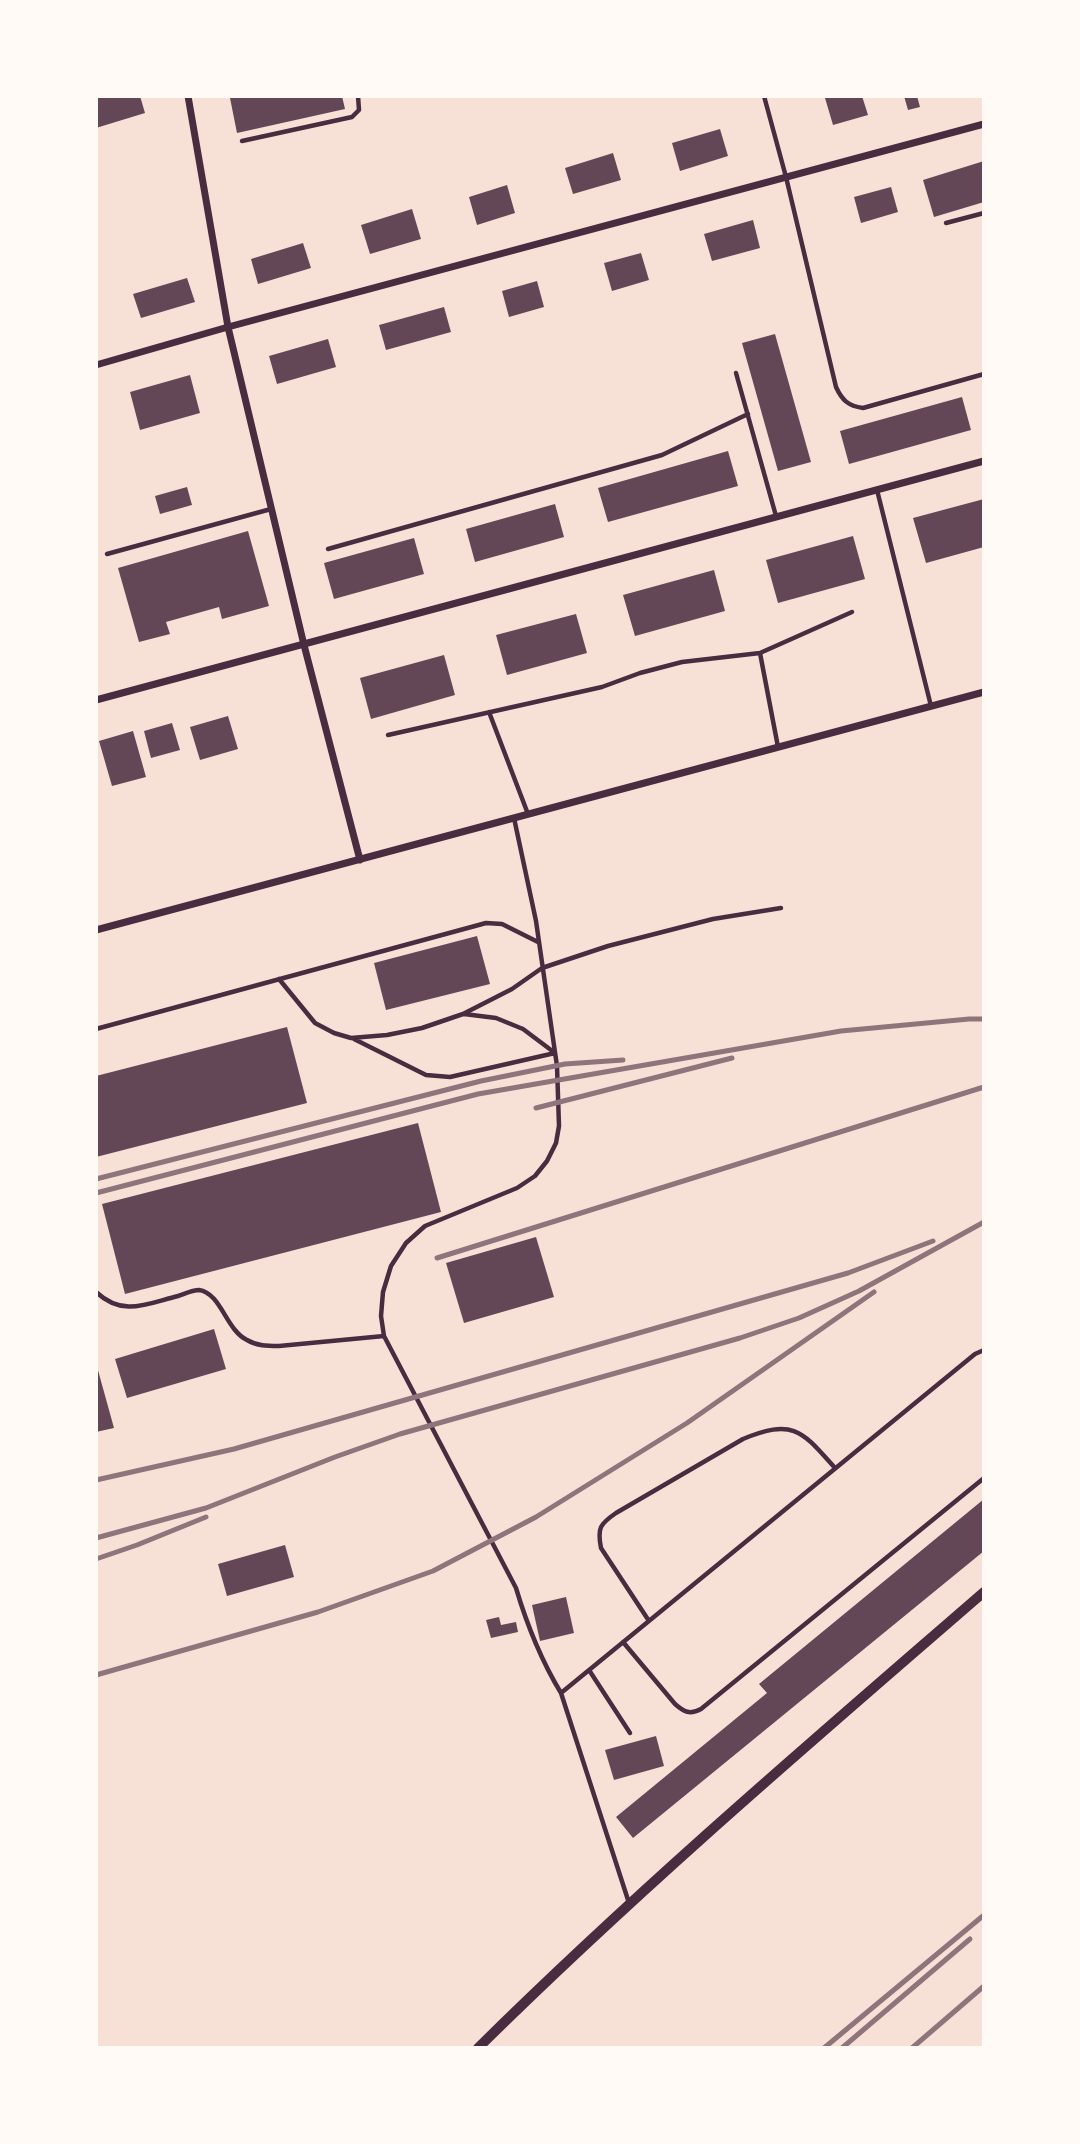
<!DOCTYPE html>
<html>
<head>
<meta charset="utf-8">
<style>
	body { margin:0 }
	#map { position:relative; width:1080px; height:2144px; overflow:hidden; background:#f7e1d7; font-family:"Source Sans 3",sans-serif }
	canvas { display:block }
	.frame { position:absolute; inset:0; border:98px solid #fffaf5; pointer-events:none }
</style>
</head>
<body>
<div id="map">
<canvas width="1080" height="2144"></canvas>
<div class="frame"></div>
</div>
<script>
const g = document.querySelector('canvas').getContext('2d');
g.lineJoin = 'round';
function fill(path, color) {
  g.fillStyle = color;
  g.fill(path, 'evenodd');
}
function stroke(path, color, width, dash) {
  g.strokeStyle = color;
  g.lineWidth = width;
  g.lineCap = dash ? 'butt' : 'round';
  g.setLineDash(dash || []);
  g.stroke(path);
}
const building = new Path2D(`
	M100 96H140L145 113 96 128V97Z
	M236 96H342L345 109 237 133 230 98Z
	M830 96H862L868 115 833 125 825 98Z
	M904 96H917L920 107 908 110Z
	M720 129 728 156 680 171 672 143Z
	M613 153 621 180 573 194 565 168Z
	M984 161V202L934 217 923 180Z
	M507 185 515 213 477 225 469 197Z
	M891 187 898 212 861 223 854 197Z
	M412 209 421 239 370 254 361 225Z
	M753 220 760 248 712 261 704 234Z
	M303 243 311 268 258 284 251 259Z
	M641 253 649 280 612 291 604 263Z
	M187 278 195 302 141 318 133 294Z
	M537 281 544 307 509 317 502 291Z
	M444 307 451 332 386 350 379 325Z
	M775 334 811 462 778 471 742 343Z
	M328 339 336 367 277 384 269 356Z
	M190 375 200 413 140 430 130 392Z
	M962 397 971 430 849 464 840 431Z
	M728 451 738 486 608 522 598 488Z
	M187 487 192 505 160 514 155 496Z
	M984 499V547L926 563 913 518Z
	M555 504 564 537 475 562 466 529Z
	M248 531 269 606 222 619 219 607 166 622 170 634 139 642 118 568Z
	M853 536 865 579 778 603 766 560Z
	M414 538 424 574 334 599 324 563Z
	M714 570 725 611 635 636 623 595Z
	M576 614 587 653 507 675 496 635Z
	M444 655 455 695 371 719 360 678Z
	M228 716 238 749 200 760 190 727Z
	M172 723 180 750 151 758 144 731Z
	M133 731 146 777 112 786 99 741Z
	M477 936 490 984 386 1010 374 963Z
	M287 1027 307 1103 96 1157V1076Z
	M418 1123 441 1212 125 1294 102 1204Z
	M536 1237 554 1297 464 1323 446 1263Z
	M214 1329 226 1369 127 1398 115 1359Z
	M96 1363 114 1428 96 1432Z
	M984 1499V1551L633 1838 616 1817 767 1693 759 1684Z
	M285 1545 294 1577 227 1596 218 1564Z
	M566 1597 574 1633 540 1641 532 1605Z
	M499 1617 501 1625 516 1622 518 1632 491 1638 486 1620Z
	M656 1736 664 1766 614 1780 605 1750Z`);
const service = new Path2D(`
	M764 96 786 177 836 387C842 400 848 406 863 408L984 374
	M242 141 352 117 359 110 358 96
	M946 223 984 213
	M736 373 776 516
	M877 490 931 706
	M328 549 662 455 748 414
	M107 554 271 509
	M760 653 852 612
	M489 712 528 814
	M388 735 602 687 640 673 682 662 760 653 778 747
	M514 818 536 921 557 1066 559 1126 556 1143 547 1161 535 1176 517 1188 425 1226 406 1243 391 1266 383 1292 381 1316 384 1336 516 1588C527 1625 541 1660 561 1693
	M279 979 315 1023 334 1033 351 1038 387 1035 422 1028 463 1014 512 989 542 968 608 946 713 919 781 908
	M96 1029 486 923 502 924 538 942
	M354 1039 426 1075 450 1077 555 1053 523 1029 496 1018 464 1014
	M96 1292C123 1317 146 1304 178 1296 184 1294 193 1290 199 1290 221 1293 226 1330 247 1340 257 1346 267 1346 279 1346L384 1336
	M649 1621 601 1548C597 1528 600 1524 616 1513L743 1439C794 1418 802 1431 835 1468
	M623 1642 675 1704C684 1712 690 1715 701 1709L984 1478
	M589 1670 630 1733
	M629 1903 561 1693 975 1354 984 1350`);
const minor = new Path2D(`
	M188 96 228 327 304 645 360 860
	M96 365 228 327 984 124
	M96 700 984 461
	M96 930 984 692`);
const tertiary = new Path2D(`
	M478 2048C640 1888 812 1741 984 1592`);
const rail = new Path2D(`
	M536 1108 732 1058
	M96 1179 481 1081 565 1064 623 1060
	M96 1193 478 1094 841 1031 969 1019H984
	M437 1258 984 1087
	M96 1480 234 1449 848 1273 933 1241
	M96 1538 206 1508 335 1457 400 1434 740 1338 799 1318 859 1291 984 1222
	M96 1559 137 1545 206 1517
	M96 1675 318 1612 433 1571 536 1517 687 1423 874 1292
	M824 2048 984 1915
	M842 2048 970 1939
	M912 2048 984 1986`);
fill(building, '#644757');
stroke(service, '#4a2c40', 4.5);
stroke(minor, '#4a2c40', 7);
stroke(tertiary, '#4a2c40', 10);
stroke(rail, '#8f747c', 5);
</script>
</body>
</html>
